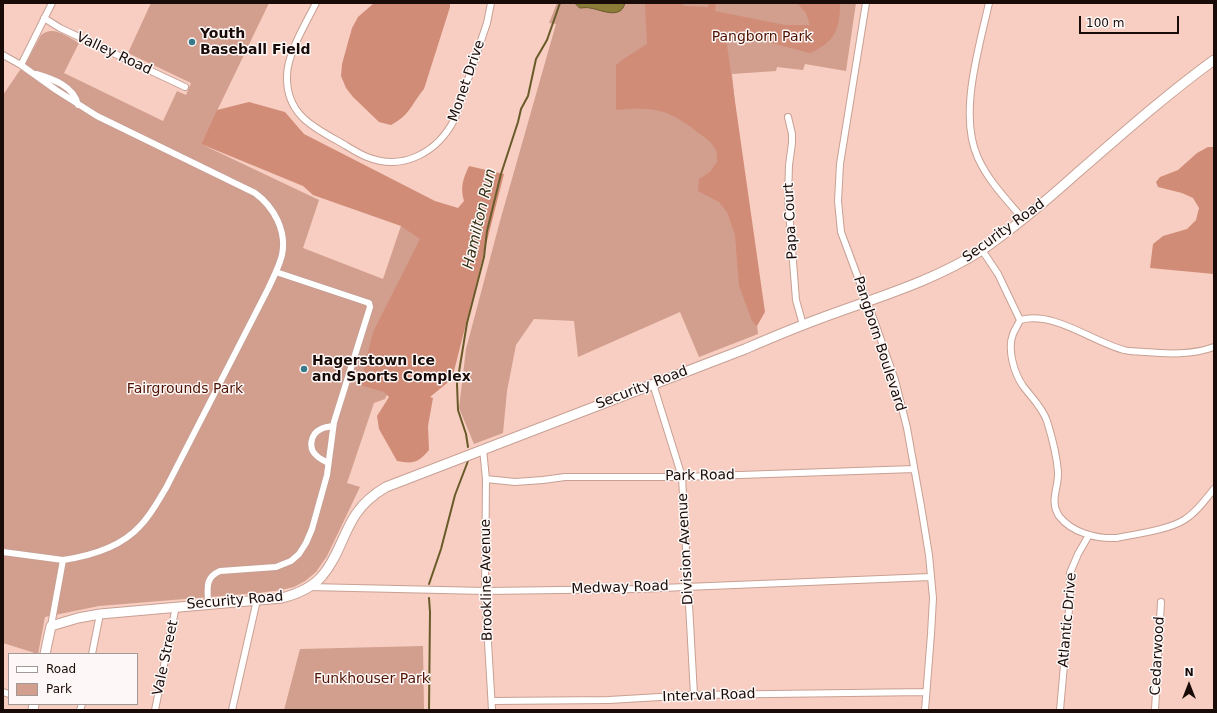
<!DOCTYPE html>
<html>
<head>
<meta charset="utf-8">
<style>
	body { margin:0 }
	#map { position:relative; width:1217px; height:713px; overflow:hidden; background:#f7cec1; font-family:"DejaVu Sans",sans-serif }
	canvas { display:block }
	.frame { position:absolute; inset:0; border:4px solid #190b07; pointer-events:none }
	.legend { position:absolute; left:8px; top:653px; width:130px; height:52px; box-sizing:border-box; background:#fdf8f7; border:1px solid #a29997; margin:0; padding:5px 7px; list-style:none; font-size:12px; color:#190b07 }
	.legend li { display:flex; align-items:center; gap:8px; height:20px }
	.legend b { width:20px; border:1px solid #a29997 }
	.north { position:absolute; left:1169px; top:665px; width:40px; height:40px; -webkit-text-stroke:3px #fdf8f7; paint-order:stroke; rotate:0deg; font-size:11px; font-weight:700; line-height:16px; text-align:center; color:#190b07 }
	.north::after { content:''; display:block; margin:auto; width:14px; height:18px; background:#190b07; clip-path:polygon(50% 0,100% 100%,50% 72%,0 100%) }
	.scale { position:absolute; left:1079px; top:16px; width:100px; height:18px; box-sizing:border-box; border:2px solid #190b07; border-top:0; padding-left:5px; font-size:12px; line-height:14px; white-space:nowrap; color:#190b07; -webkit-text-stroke:3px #fdf8f7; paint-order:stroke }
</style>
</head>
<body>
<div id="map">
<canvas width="1217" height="713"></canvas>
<div class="frame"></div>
<ul class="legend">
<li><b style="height:5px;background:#fff"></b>Road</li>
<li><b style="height:11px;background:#d29e8e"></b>Park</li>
</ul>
<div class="north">N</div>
<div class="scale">100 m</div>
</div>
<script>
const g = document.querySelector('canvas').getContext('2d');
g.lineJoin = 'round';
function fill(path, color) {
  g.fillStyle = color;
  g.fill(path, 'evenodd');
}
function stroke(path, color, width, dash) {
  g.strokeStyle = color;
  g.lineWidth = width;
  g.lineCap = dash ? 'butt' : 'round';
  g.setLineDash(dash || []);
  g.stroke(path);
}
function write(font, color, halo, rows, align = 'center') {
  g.font = font + ' "DejaVu Sans",sans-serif';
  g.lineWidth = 3;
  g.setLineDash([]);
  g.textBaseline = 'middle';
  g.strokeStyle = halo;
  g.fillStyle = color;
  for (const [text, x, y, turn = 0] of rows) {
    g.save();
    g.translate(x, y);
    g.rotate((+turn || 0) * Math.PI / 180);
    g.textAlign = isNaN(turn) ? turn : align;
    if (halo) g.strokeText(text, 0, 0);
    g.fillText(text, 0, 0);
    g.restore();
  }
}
const green = new Path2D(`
	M151 3H269L201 144 319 200 303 248 383 279 406 211 460 231 385 399 374 403 347 483 360 487 327 556 316 572 305 581 294 587 281 590 258 593 99 606 45 617 38 654 3 643V95L20 70H22L41 35C53 25 66 36 79 43L64 73 163 121 177 91 186 95 191 83 128 53Z
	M557 3H856L846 71 805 64 803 70 777 67 776 71 732 74 758 334 699 357 680 312 578 357 574 321 534 319 516 345 507 391 503 433 474 444 459 408 466 349 500 221 556 24 549 23Z
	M423 646 424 710H284L300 649Z`);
const forest = new Path2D(`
	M374 3H450V7L424 89C410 106 411 114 391 125L379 122 353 97 346 88 341 76 342 64 352 28 358 17Z
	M645 3H680L685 6 708 7 709 3H716L715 11 785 25H810L806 13 797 3H840C840 29 835 42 810 53L725 31 765 312 757 326 752 321 739 286 735 235 727 212 719 202 698 191 699 179 710 172 717 162C717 159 717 153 716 150 712 142 703 136 696 131 667 108 652 107 616 110V65L625 58 647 44Z
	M249 102 285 112 304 134 435 201 458 208 464 201C460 187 463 179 469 166L504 174 452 379 430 397 433 398 428 426 429 450C418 463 413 464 397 461L379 429 377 416 389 397 384 392 360 385 373 332 420 239 401 226 313 195 303 186 201 144 217 110Z
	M1208 147H1214V274L1150 268 1153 244 1163 236 1187 229 1196 220 1199 208 1193 198 1182 193 1158 187 1156 182 1160 177 1178 170 1197 153Z`);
const water = new Path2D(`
	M575 3H625C624 6 623 9 620 11 612 16 598 9 590 8 587 7 583 8 580 8Z`);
const stream = new Path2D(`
	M468 447 466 434 458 410 457 384 467 323 484 257 487 231 501 174 518 122 521 109 528 96 536 59 547 40 560 3
	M429 584 441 549 455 495 468 461
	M429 710 430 612 429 598`);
const street = new Path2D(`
	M316 3C306 23 287 54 287 76 286 112 310 126 338 141 347 146 357 153 367 157 404 172 439 151 455 118L487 23 491 3
	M866 3 840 164 838 201 841 232 875 323 895 380 907 428 921 506 929 555 933 598 931 634 925 710
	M989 3C979 48 958 115 978 158 989 182 1007 200 1023 219
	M44 18 60 28 185 87
	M3 55 21 65 56 90 97 116 255 193C274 207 287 231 282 255 279 267 273 278 268 289L166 488C158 501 151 515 140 526 121 547 90 556 63 560L3 552
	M21 65 52 3
	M36 74C53 79 74 86 78 105
	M788 117 792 134V143L789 165 788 198 796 300 803 325
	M982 250 998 274 1020 320
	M1214 347C1192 355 1168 354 1145 352 1138 351 1130 352 1124 350 1091 341 1054 311 1020 320 1018 325 1015 329 1013 334 1007 349 1014 373 1023 386 1032 398 1042 407 1047 421 1051 434 1057 458 1058 472 1059 487 1049 501 1059 516 1072 533 1097 539 1117 538 1136 534 1168 530 1184 520 1196 513 1205 500 1214 489
	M653 384 682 477 694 695
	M483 449 486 479 485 591 492 710
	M328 463C325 461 320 459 317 456 308 449 310 434 321 429 324 427 329 427 333 426
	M486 479 515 482 543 480 565 477H682L914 469
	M309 587 485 591 637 589 930 577
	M208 604C208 589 204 578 220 571L276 567 291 561 299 554 306 543 312 529 327 475 334 422 370 307 369 303 276 272
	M51 626 63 560
	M92 654 100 614
	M3 692 9 694
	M492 701 609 700 694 695 926 692
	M80 710 82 704
	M155 710 176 606
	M232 710 257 600
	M1060 710 1070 598V573L1078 554 1089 535
	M1155 710 1161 602`);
const secondary = new Path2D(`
	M45 654 51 626 78 618 100 614 282 598C297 594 312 588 322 576 338 558 343 533 356 514 364 502 374 494 386 487L745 349C775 336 804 324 835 313 885 295 937 279 982 250 1015 227 1046 201 1076 174 1121 135 1166 95 1214 60
	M33 710 34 704`);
const markers = [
	[192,42,4,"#387a8b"],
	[304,369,4,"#387a8b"]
];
const poiNames = [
	["Youth",200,34],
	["Baseball Field",200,50],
	["Hagerstown Ice",312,361],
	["and Sports Complex",312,377]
];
const parkNames = [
	["Pangborn Park",762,37],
	["Fairgrounds Park",185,389],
	["Funkhouser Park",372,679]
];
const streetNames = [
	["Valley Road",114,54,25],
	["Monet Drive",467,81,-71],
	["Papa Court",791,221,-93],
	["Security Road",1004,231,-36],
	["Pangborn Boulevard",879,344,72],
	["Security Road",642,388,-21],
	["Park Road",700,476,-1],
	["Division Avenue",686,549,-93],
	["Brookline Avenue",487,580,-91],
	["Medway Road",620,588,-2],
	["Security Road",235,601,-5],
	["Atlantic Drive",1068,620,-85],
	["Cedarwood",1158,656,-87],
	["Vale Street",166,658,-78],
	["Interval Road",709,696,-2]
];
const waterNames = [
	["Hamilton Run",480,219,-77]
];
fill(green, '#d29e8e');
fill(forest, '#d18c77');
fill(water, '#8b7c38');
stroke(water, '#695a29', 1);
stroke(stream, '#695a29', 2);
stroke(street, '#c8a094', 8);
stroke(secondary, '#c8a094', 11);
stroke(street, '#fff', 6);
stroke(secondary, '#fff', 9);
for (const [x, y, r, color] of markers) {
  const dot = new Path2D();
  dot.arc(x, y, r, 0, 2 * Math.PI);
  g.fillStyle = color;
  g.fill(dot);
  stroke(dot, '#fdf8f7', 1.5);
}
write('bold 14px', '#190b07', '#fdf8f7', poiNames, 'left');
write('14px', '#4f1200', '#fdf8f7', parkNames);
write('14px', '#190b07', '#fdf8f7', streetNames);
write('italic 15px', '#363011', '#fdf8f7', waterNames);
</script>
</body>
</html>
